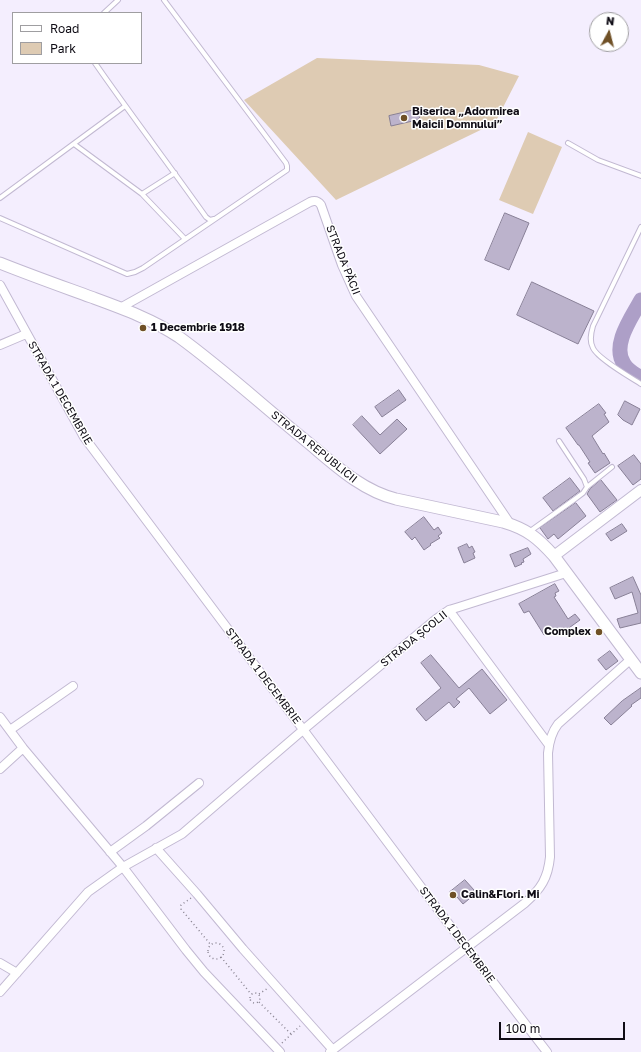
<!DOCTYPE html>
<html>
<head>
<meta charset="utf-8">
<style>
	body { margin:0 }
	#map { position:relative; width:641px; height:1052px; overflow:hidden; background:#f4eefe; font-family:"Golos Text",sans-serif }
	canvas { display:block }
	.legend { position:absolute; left:12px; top:12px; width:130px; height:52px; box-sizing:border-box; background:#fff; border:1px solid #9f9ea1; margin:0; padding:5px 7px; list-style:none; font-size:12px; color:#0f0c15 }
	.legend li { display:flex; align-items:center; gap:8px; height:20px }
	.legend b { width:20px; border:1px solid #9f9ea1 }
	.north { position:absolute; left:589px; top:12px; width:40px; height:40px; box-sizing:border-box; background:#fff; border:1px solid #9f9ea1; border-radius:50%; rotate:7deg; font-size:11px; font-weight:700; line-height:16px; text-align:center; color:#0f0c15 }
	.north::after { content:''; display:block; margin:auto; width:14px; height:18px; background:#6f5026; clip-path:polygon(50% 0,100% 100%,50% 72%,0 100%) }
	.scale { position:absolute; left:499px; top:1022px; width:126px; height:18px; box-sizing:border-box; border:2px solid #0f0c15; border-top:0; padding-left:5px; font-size:12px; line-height:14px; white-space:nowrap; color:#0f0c15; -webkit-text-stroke:3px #fff; paint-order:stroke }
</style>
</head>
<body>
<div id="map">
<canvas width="641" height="1052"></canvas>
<ul class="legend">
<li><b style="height:5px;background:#fff"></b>Road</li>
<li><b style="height:11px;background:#decbb3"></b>Park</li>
</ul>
<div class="north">N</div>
<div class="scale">100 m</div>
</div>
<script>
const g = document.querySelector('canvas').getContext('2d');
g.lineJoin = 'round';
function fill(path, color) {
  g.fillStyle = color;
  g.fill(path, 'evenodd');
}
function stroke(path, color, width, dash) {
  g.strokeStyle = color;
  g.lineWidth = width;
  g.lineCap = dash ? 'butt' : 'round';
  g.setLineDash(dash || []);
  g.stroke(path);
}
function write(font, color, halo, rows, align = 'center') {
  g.font = font + ' "Golos Text",sans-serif';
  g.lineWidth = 3;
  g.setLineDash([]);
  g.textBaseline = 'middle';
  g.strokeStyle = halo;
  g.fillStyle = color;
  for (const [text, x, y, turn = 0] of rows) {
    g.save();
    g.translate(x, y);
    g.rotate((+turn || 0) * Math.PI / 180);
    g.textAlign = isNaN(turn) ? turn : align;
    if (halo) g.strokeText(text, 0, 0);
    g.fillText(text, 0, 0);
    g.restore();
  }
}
const green = new Path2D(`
	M317 58 479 65 519 76 495 123 336 200 244 100Z
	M528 132 562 147 533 214 499 200Z`);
const river = new Path2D(`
	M641 300C632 317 611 345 624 364 628 371 635 374 641 378`);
const building = new Path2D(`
	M414 110 418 111 420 117 417 120 391 126 389 116Z
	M505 213 529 223 509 270 485 260Z
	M532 282 594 311 578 344 517 315Z
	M399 390 406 400 382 417 375 407Z
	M625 401 640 409 632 425 623 420 618 415Z
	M599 404 606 413 604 414 609 422 592 436 603 454 604 453 610 463 595 473 588 463 590 462 579 445H578L566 428Z
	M362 416 380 435 397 419 407 429 380 454 353 425Z
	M634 455 641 464V479L633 485 618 466Z
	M570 478 580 491 553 511 543 498Z
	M601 480 617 500 600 512 587 494 590 489Z
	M576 503 586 516 558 539 554 534 548 539 540 528Z
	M424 517 434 530 438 527 442 533 438 536 440 538 430 544 431 545 424 550 415 537 412 540 405 532Z
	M622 524 627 531 611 541 606 534Z
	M467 544 469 548 472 546 475 552 473 553 475 558 464 563 458 548Z
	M528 548 531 554 523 559 524 562 521 563 522 564 515 567 510 555Z
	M633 577 641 595V623L620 628 617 619 638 613 632 592 615 599 610 588Z
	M555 584 559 591 555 593 556 596 554 597 568 619 575 614 580 620 559 635 554 629 544 635 529 611 524 613 519 604Z
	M610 651 618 661 606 670 598 660Z
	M431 655 459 688 482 669 507 700 490 714 469 688 456 699 460 702 454 708 449 702 426 721 416 709 441 688 421 663Z
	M641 688V698L631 705 632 706 611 725 604 718 622 701Z
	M465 880 474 890 473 891 475 894 463 904 457 897 455 899 450 892Z`);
const path = new Path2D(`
	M191 898 181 905V909L211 945
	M208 951a8 8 0 1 1 16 0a8 8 0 1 1-16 0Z
	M221 957 251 994
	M250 998a5 5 0 1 1 10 0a5 5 0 1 1-10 0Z
	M259 994 268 988
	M259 1002 291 1034
	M282 1043 300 1026`);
const service = new Path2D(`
	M104 13 118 0
	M95 63C131 115 170 166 206 217L210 220 214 219
	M568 143 598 160 641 176
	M74 144 142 194 185 239
	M142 194 175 173
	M0 198 125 106
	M0 218 127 274 135 272 143 268 287 170V166L286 163 164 0
	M641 227 593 326C591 333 589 341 593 348 597 358 630 377 641 384
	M587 487 612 467
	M529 532 575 499 583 493 587 487 584 479 559 441`);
const minor = new Path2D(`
	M0 285 84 437 466 947 547 1052
	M120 308 310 202C315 200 318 201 321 205L342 265 356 296 511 525
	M0 345 26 334
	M449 610 549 745
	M0 717 23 748 123 867 186 950 204 972 280 1052
	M10 730 73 686
	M0 769 23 748
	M156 848 197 894 243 949 333 1050
	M110 852 146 826 199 783
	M0 963 17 973
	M0 992 88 892 123 867 182 834 303 730 436 619 449 610 459 607 566 573
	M330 1052 525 903C541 889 548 878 550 857L548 753C549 742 551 733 558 724L630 660`);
const tertiary = new Path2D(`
	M554 556 641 490`);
const secondary = new Path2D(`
	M0 263C30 275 61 286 91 297 121 308 152 319 179 337 223 369 263 406 305 440 333 463 360 490 396 499L503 522C527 529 538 538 554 556L641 673`);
const markers = [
	[404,118,4,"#6f5026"],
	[143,328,4,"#6f5026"],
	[599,632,4,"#6f5026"],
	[453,895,4,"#6f5026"]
];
const poiNames = [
	["Biserica „Adormirea",412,112],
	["Maicii Domnului”",412,125],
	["1 Decembrie 1918",151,328],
	["Complex",591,632,"right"],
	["Calin&Flori. Mi",461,895]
];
const streetNames = [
	["STRADA PĂCII",343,260,68],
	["STRADA 1 DECEMBRIE",60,393,60],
	["STRADA REPUBLICII",314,447,39],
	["STRADA ȘCOLII",414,639,-39],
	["STRADA 1 DECEMBRIE",263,676,53],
	["STRADA 1 DECEMBRIE",457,935,53]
];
fill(green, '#decbb3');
stroke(river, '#ad9fc7', 15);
fill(building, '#bcb3cc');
stroke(building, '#888097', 1);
stroke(service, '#c2b9d2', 6);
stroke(minor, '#c2b9d2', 10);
stroke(tertiary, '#c2b9d2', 12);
stroke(secondary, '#c2b9d2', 13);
stroke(path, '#8a8592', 1.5, [1, 3]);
stroke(service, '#fff', 4);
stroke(minor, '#fff', 8);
stroke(tertiary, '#fff', 10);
stroke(secondary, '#fff', 11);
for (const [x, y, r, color] of markers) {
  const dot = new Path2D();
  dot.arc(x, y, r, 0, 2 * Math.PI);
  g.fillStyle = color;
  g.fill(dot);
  stroke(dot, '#fff', 1.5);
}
write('bold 11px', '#0f0c15', '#fff', poiNames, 'left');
write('11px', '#0f0c15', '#fff', streetNames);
</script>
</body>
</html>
